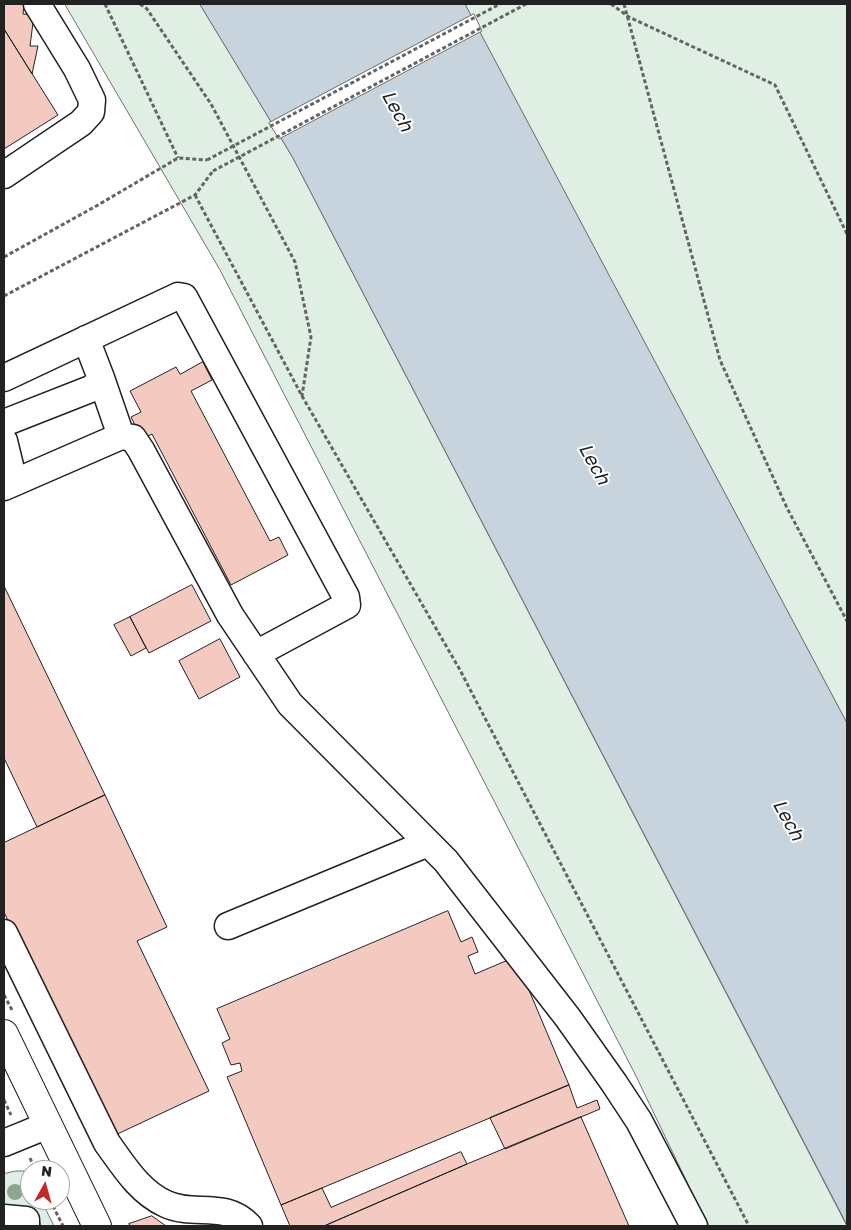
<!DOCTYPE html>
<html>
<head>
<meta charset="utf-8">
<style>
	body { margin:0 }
	#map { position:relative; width:851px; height:1230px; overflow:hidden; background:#fff; font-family:"Golos Text",sans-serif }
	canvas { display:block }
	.frame { position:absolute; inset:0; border:5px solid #222; pointer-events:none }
	.north { position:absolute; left:20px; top:1160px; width:50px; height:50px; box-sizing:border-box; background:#fff; border:1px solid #a7a7a7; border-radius:50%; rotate:7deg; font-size:14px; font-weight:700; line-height:20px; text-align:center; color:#222 }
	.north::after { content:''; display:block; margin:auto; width:18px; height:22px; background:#c62828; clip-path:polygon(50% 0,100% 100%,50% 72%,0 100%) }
</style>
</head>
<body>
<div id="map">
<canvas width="851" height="1230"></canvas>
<div class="frame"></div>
<div class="north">N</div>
</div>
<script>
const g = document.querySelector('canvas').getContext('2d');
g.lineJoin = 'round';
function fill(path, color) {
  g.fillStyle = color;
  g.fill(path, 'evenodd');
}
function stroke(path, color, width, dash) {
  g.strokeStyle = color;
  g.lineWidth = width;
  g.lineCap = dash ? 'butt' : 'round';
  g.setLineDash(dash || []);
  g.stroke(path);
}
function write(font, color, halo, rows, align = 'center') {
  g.font = font + ' "Golos Text",sans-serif';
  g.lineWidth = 4;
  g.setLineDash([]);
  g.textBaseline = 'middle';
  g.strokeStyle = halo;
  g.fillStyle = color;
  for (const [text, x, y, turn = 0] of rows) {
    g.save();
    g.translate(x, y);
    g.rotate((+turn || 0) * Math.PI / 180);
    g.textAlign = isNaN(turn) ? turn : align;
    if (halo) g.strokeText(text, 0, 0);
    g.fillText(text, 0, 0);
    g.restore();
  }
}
const green = new Path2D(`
	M65 4H200L293 158 847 1226H708L636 1076 220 270Z
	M465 4H847V723Z
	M16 1171H24L30 1178V1200H41L54 1226H41C36 1207 20 1209 4 1205V1174Z`);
const water = new Path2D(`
	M200 4H465L847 723V1225L293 158Z`);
const pier = new Path2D(`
	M474 14 482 31 279 139 269 123Z`);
const building = new Path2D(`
	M4 4H24L23 14 34 15 30 46H38L32 74 4 29Z
	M4 29 58 115 4 149Z
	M203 362 212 380 191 391 270 541 279 537 288 555 231 585 152 434 142 439 131 417 141 412 130 391 176 367 180 374Z
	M192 585 211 621 149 653 130 617Z
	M4 586 105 795 37 827 4 758Z
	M130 617 146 648 131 656 114 625Z
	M220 639 240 677 199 699 179 661Z
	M105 795 167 927 137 941 209 1091 111 1137 4 912V843Z
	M448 911 461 942 472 937 478 952 468 956 475 974 515 957 569 1085 281 1205 227 1077 242 1071 240 1063 231 1065 222 1043 230 1039 217 1009Z
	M569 1085 577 1108 597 1100 600 1109 505 1149 490 1118Z
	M581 1117 629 1226H324L467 1164Z
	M461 1152 467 1164 324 1226H290L281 1205 322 1188 331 1207Z
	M152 1216 166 1226H130L129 1224Z`);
const path = new Path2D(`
	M105 4 178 158
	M140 4 147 9 211 104 295 262 311 337 302 396
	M611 4 629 17 775 85 847 234
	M624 4 720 360 787 508 847 621
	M195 195 302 396 460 670 749 1226
	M4 257 98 205 178 158 207 160
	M4 296 195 195 213 171
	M4 995 12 1010
	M4 1100 11 1115
	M30 1158 35 1170
	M50 1200 63 1226`);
const minor = new Path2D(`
	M4 175 81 123 91 112 92 100 77 69 37 4
	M4 378 178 296 184 297 346 597 347 605 256 654
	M101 378 121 436
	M4 423 93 388 101 378 86 339
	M4 441 14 482
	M4 487 121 436 133 438 141 450 230 615 290 704 446 861 568 1018 614 1083 639 1121 694 1226
	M228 926 428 843
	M4 933 107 1143C123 1165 139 1192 166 1204 194 1217 225 1200 249 1226
	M4 1143 48 1125
	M4 1218 26 1220V1226`);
const major = new Path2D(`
	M4 1034 97 1226`);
const pathBridge = new Path2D(`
	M207 160 500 4
	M213 171 526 4`);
const trees = [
	[15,1192]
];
const waterNames = [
	["Lech",397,111,61],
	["Lech",594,464,61],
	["Lech",788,820,61]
];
fill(green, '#e0efe3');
stroke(green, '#6f6f6f', 1);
fill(water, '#c7d3dd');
stroke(water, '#6f6f6f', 1);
fill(pier, '#fff');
stroke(pier, '#6f6f6f', 1);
fill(building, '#f3c9c0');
stroke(building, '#222', 1);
stroke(minor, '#222', 29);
stroke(major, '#222', 30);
stroke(path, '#646464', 3, [4, 2.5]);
stroke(minor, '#fff', 26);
stroke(major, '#fff', 28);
stroke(pathBridge, '#646464', 3, [4, 2.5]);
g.fillStyle = '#8da692';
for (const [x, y] of trees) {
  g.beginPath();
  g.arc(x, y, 8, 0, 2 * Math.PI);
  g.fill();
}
write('italic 19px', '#222', '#fff', waterNames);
</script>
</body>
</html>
